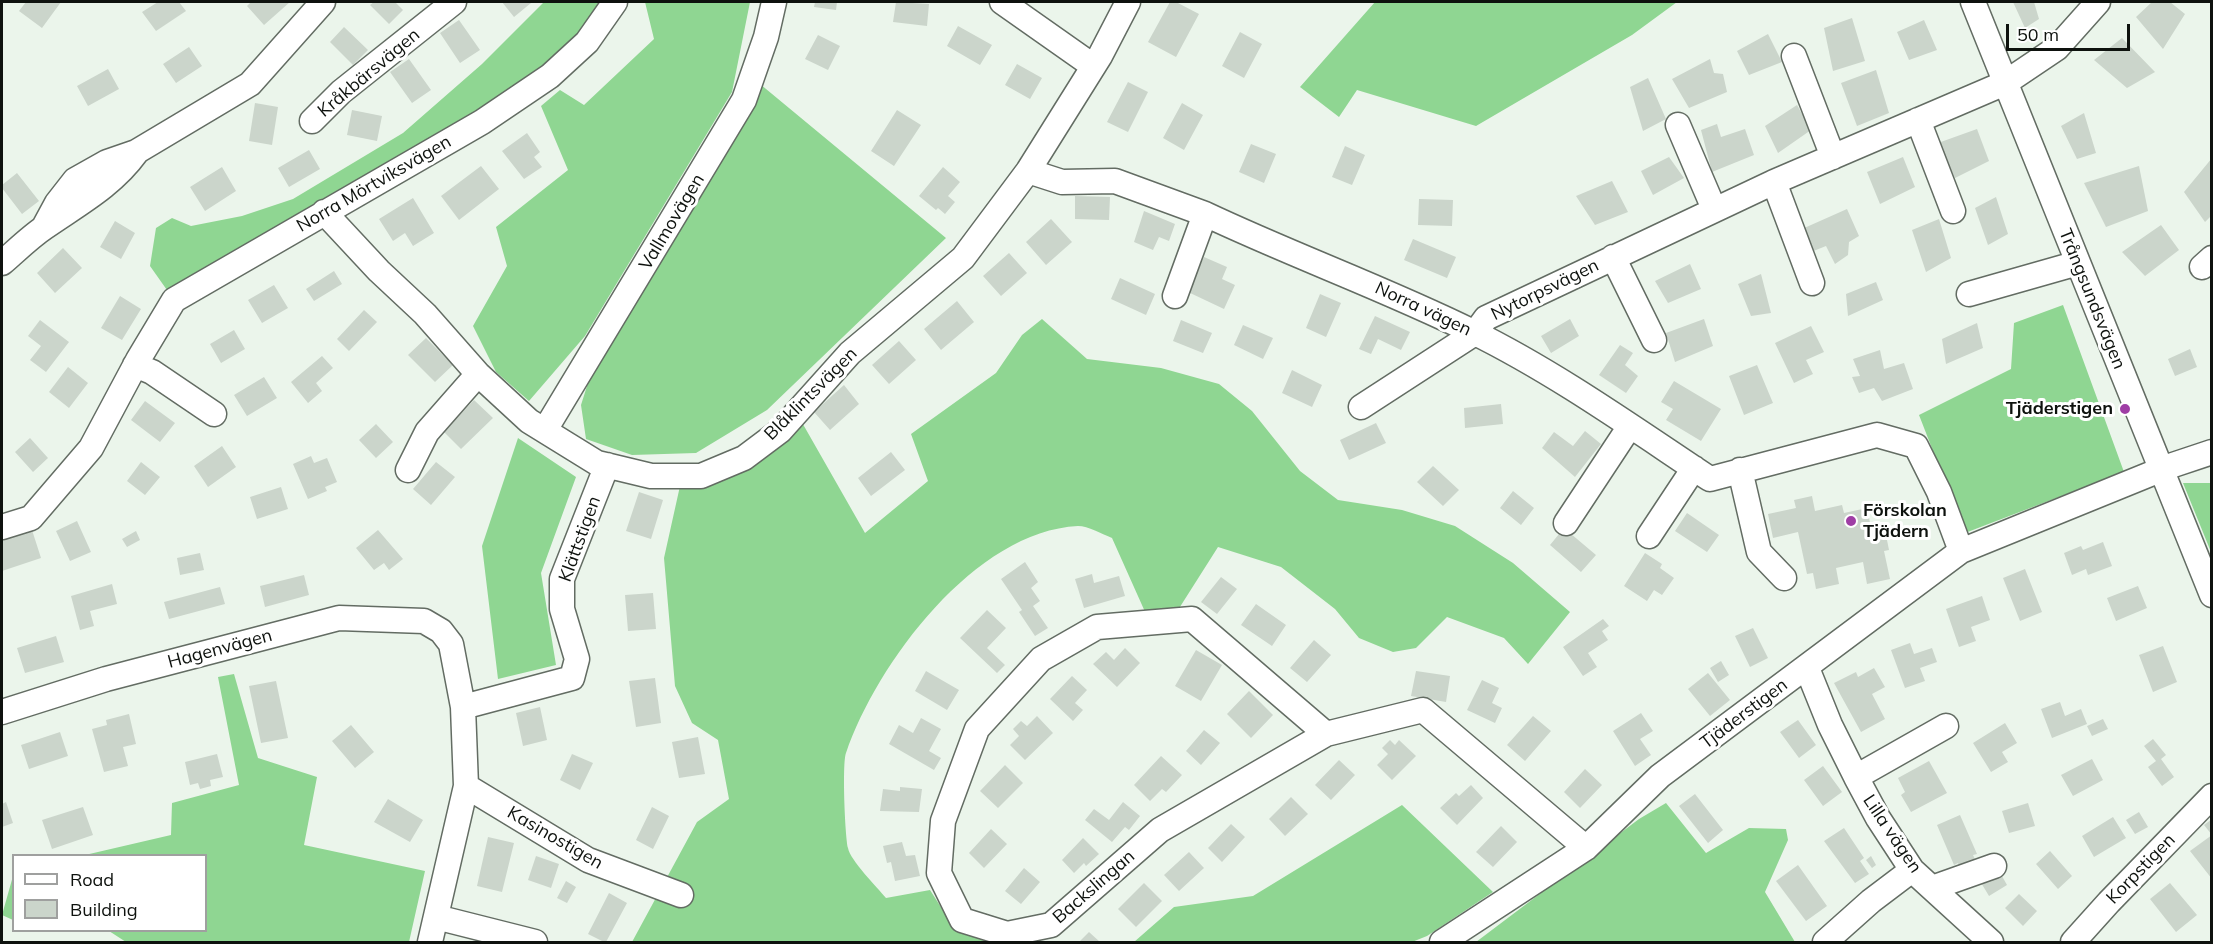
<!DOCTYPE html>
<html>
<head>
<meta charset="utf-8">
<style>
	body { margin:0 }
	#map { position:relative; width:2213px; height:944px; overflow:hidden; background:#ebf5eb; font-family:Mulish,sans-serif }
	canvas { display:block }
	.frame { position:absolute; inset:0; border:3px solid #0e120e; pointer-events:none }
	.legend { position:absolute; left:12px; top:854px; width:195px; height:78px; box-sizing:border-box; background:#fff; border:2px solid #9fa09f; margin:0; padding:8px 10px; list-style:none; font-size:18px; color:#0e120e }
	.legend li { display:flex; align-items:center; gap:12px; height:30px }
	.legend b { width:30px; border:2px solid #9fa09f }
	.scale { position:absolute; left:2006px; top:24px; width:124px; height:27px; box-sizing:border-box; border:3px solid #0e120e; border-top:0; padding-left:8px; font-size:18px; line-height:21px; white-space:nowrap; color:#0e120e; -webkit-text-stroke:4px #fff; paint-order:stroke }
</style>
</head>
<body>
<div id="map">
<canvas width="2213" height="944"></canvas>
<div class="frame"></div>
<ul class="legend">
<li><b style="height:8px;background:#fff"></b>Road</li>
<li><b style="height:16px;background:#cbd5cb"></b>Building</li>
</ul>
<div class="scale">50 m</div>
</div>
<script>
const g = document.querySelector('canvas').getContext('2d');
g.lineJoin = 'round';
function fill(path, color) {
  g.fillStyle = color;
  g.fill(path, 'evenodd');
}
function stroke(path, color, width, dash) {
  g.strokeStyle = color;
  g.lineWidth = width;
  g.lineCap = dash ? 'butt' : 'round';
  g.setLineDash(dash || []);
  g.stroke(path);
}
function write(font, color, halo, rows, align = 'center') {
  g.font = font + ' Mulish,sans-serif';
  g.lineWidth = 6;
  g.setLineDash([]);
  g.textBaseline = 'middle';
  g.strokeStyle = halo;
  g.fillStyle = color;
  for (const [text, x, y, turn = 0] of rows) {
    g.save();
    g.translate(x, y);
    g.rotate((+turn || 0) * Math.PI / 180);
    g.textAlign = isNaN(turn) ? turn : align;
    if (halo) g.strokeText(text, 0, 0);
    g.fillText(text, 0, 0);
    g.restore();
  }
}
const forest = new Path2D(`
	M544 2H615L550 76 174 300 150 266 156 228 172 218 191 226 242 216 293 199 403 133 482 64Z
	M645 2H750L732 92 585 336 529 401 496 372 473 326 507 266 496 227 568 170 541 106 560 90 584 105 654 39Z
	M1375 2H1677L1632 35 1476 126 1357 90 1339 117 1300 87Z
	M760 84 946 238 767 410 696 453 632 455 586 439 581 405 593 367Z
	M2063 305 2124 472 1965 533 1919 415 2011 369 2014 323Z
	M1042 319 1087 359 1161 368 1219 384 1252 411 1300 471 1338 500 1402 510 1455 526 1513 563 1570 612 1528 664 1504 638 1447 617 1416 648 1393 652 1359 638 1335 609 1281 567 1218 547 1178 610 1146 614 1112 538C1102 534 1088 526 1078 526 975 531 877 663 846 753 842 763 845 835 848 848 850 860 877 887 886 898L930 890 953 926 968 935 1008 942H1044H632L697 822 729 799 718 740 692 723 675 686 664 558 680 486 800 419 865 533 928 481 911 434 996 373 1022 335Z
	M518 438 576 477 541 573 556 665 498 679 482 546Z
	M2183 483H2211V552Z
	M234 674 258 758 317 777 304 845 425 871 409 942H126L109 931 206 930V856L85 855 171 835 172 803 239 785 218 677Z
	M1666 803 1706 853 1749 828 1786 829 1788 840 1765 892 1795 942H1476L1639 819Z
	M1402 805 1493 892 1427 936 1412 942H1134L1174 907 1253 896Z
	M13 876V920L2 915Z`);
const building = new Path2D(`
	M26 2H61L42 28 19 11Z
	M158 2H179L186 11 156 31 142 12Z
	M251 2H290L264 25 247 6Z
	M374 2H395L403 10 389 24 370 5Z
	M502 2H529L531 3 514 17Z
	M815 2H837L836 10 814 7Z
	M896 2 929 4 927 26 893 22Z
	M1170 2H1176L1199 14 1176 57 1148 42Z
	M2013 2H2034L2039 19 2025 28Z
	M2152 2H2170L2185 14 2163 49 2136 17Z
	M1852 18 1865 61 1833 71 1824 28Z
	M459 20 480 50 460 63 440 33Z
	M1924 20 1937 50 1909 60 1897 32Z
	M958 26 992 45 980 65 947 46Z
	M344 27 368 50 353 65 330 42Z
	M1240 32 1262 44 1244 78 1222 66Z
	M1768 34 1782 62 1749 75 1737 51Z
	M818 35 840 46 828 70 805 59Z
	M2122 38 2155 72 2127 88 2094 60Z
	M189 47 202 66 176 83 163 64Z
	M409 59 431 90 412 103 390 72Z
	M1710 59 1714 73 1723 74 1727 92 1689 108 1672 79Z
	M1017 64 1042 78 1030 99 1005 85Z
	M108 69 119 89 88 106 77 86Z
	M1876 70 1889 113 1857 126 1841 83Z
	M1648 78 1666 119 1643 131 1630 87Z
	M1128 82 1148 92 1128 132 1107 122Z
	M255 103 278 107 272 145 249 141Z
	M1182 103 1203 115 1184 150 1163 138Z
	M1797 105 1811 130 1778 153 1765 126Z
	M352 110 382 116 377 141 347 135Z
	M897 110 921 125 894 166 871 151Z
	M2084 113 2096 153 2077 159 2061 126Z
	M1717 124 1721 137 1745 129 1754 155 1712 172 1701 130Z
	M1977 129 1989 161 1955 178 1938 143Z
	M527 133 540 152 534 157 542 167 524 179 502 151Z
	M1251 144 1276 154 1264 183 1239 172Z
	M1345 146 1365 155 1352 185 1332 177Z
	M309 150 320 169 289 187 278 168Z
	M1669 157 1684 178 1653 195 1641 171Z
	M1903 157 1915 187 1880 204 1867 172Z
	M2212 158V215L2205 222 2184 192Z
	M481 166 499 189 459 220 441 196Z
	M2139 166 2148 211 2106 227 2084 183Z
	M222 167 236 191 205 211 190 187Z
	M943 167 960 182 948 196 955 202 945 214 938 208 936 210 919 196Z
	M17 173 39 201 22 214 2 188V185Z
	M1612 181 1628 212 1595 225 1576 196Z
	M1075 196 1110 197 1109 220 1075 219Z
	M1996 197 2008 234 1988 245 1975 208Z
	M413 198 434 233 413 246 405 233 393 241 379 219Z
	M1419 199 1453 200 1452 226 1418 225Z
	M1847 209 1859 236 1849 242 1848 255 1835 264 1826 246 1811 252 1802 229Z
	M1144 211 1175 224 1169 241 1159 237 1153 250 1134 242Z
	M1051 219 1072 242 1046 265 1026 242Z
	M1939 219 1951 258 1926 272 1912 230Z
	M115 221 135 233 121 259 100 247Z
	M2161 225 2179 250 2145 276 2122 252Z
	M1413 239 1456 257 1447 278 1404 260Z
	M63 248 82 268 55 293 37 273Z
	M1009 253 1027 273 1001 296 983 276Z
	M1204 257 1227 267 1222 279 1235 285 1224 309 1188 292Z
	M1690 264 1701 289 1668 303 1655 281Z
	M334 271 342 284 314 301 306 289Z
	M1761 274 1771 313 1751 316 1738 284Z
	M1120 278 1155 294 1146 315 1111 299Z
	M1876 282 1883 300 1848 316 1846 294Z
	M274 285 288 308 262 323 248 300Z
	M1320 294 1341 303 1326 337 1306 328Z
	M120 296 141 309 122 340 101 328Z
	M957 301 974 322 941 350 924 329Z
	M364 310 377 322 349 351 337 339Z
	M1375 316 1410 332 1401 350 1378 339 1371 354 1359 349Z
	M1570 319 1579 336 1551 353 1541 336Z
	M1704 319 1713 346 1675 362 1666 333Z
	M40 320 69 342 46 372 30 360 41 346 28 336Z
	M1181 320 1212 333 1203 353 1173 341Z
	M1977 323 1983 348 1946 364 1942 339Z
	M1243 325 1273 338 1263 359 1234 345Z
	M1811 326 1824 352 1806 360 1813 374 1794 383 1775 343Z
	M234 330 245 349 221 363 210 344Z
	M426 338 453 365 435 382 408 355Z
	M899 341 916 360 889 384 872 365Z
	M1620 345 1633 353 1625 365 1638 376 1626 393 1599 375Z
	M2190 349 2197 367 2175 376 2168 359Z
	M1880 350 1884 369 1904 363 1913 389 1882 401 1874 388 1859 393 1852 377 1860 376 1853 359Z
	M322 356 333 368 316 383 322 391 308 403 291 382Z
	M1757 365 1773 403 1744 415 1729 376Z
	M68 367 88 383 69 408 49 392Z
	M1292 370 1322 385 1312 407 1282 393Z
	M264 377 277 398 247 416 234 395Z
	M1674 381 1721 409 1701 441 1666 420 1673 409 1661 402Z
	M844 385 859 404 830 430 814 412Z
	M474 400 493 418 461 449 444 432Z
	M145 401 175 423 160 442 131 420Z
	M1501 404 1503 424 1465 428 1464 408Z
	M1376 423 1386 443 1349 460 1340 440Z
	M376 424 393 442 376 458 359 440Z
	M1585 431 1601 444 1575 477 1542 448 1554 432 1573 446Z
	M30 438 48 458 33 472 15 452Z
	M222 446 236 467 208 487 194 466Z
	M891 452 905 470 871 496 858 478Z
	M311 456 314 463 327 458 337 482 325 487 327 491 308 499 293 464Z
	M141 462 160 477 145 495 127 481Z
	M436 462 455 477 431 505 413 489Z
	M1433 466 1459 490 1443 506 1417 482Z
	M281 487 288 509 257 519 250 497Z
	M1513 491 1534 508 1521 525 1500 508Z
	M639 492 663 500 651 539 626 531Z
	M1812 496 1815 511 1842 505 1844 513 1867 508 1873 538 1886 535 1889 550 1884 551 1890 579 1867 584 1863 562 1836 568 1839 584 1816 589 1813 573 1807 574 1798 532 1773 538 1768 514 1796 508 1794 500Z
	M1687 513 1719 535 1707 552 1675 531Z
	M77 521 91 552 70 561 56 531Z
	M1564 528 1596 555 1581 572 1550 545Z
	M32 530 41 558 2 571V541Z
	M378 530 403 559 389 570 384 563 374 570 356 548Z
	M136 531 140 540 127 547 122 539Z
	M2103 542 2112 566 2088 575 2086 569 2072 575 2064 553 2081 546 2083 550Z
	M200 553 204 570 180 575 177 558Z
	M1645 553 1662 564 1660 568 1674 578 1662 595 1654 590 1647 601 1624 586Z
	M1025 562 1038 582 1031 588 1040 601 1033 606 1048 628 1035 636 1019 612 1022 610 1001 579Z
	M2025 569 2042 612 2020 621 2003 578Z
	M1092 574 1094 583 1119 576 1125 596 1084 608 1075 579Z
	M304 575 309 595 265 607 260 586Z
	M1221 577 1237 589 1217 614 1201 602Z
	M112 584 117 604 90 611 94 626 80 630 71 596Z
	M2138 586 2147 608 2116 621 2107 598Z
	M220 587 225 604 169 619 164 602Z
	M653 593 656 629 628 631 625 595Z
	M1982 596 1990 620 1971 627 1976 641 1959 647 1946 609Z
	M1256 604 1286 625 1272 646 1241 625Z
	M987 610 1006 628 987 648 1005 665 997 673 960 638Z
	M1603 619 1609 626 1602 631 1608 640 1588 653 1597 667 1583 676 1563 647Z
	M1753 628 1768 658 1750 667 1735 636Z
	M56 636 64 662 25 673 17 648Z
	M1314 640 1331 655 1307 682 1290 668Z
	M1910 643 1914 654 1932 648 1937 662 1920 668 1925 681 1905 688 1891 650Z
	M2163 646 2177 682 2153 692 2139 655Z
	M1125 648 1140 663 1117 687 1093 664 1106 652 1114 660Z
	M1196 650 1222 665 1201 701 1175 686Z
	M1721 661 1729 675 1718 682 1710 668Z
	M1874 668 1885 687 1872 694 1885 719 1861 732 1834 683 1856 672 1858 677Z
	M926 671 959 690 947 710 915 691Z
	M1416 671 1450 676 1446 702 1411 696Z
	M1708 673 1730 700 1710 716 1688 689Z
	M1072 676 1087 690 1075 703 1083 710 1073 721 1050 699Z
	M655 678 661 723 636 727 629 681Z
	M1482 680 1499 688 1492 703 1502 708 1495 723 1467 710Z
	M276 681 288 738 261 743 249 686Z
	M1249 691 1273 715 1251 738 1227 714Z
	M2060 702 2065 716 2081 709 2087 724 2052 738 2041 709Z
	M540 707 547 740 523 746 516 713Z
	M1641 713 1653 731 1640 739 1651 755 1635 766 1613 731Z
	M129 714 136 744 123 747 128 766 104 772 92 729 107 725 106 720Z
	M1037 716 1053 733 1025 760 1010 745 1019 736 1013 729 1021 721 1027 726Z
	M1533 716 1551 731 1525 761 1507 745Z
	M921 718 941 729 929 751 941 758 934 770 889 744 899 725 913 733Z
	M2103 719 2108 729 2092 736 2087 726Z
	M1798 720 1816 745 1799 758 1780 732Z
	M2005 723 2017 743 2002 752 2008 762 1991 772 1973 743Z
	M351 725 374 752 355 768 332 741Z
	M1204 730 1220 743 1201 765 1186 751Z
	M60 732 68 756 29 769 21 745Z
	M698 737 705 774 679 778 672 742Z
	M2153 739 2166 755 2161 759 2174 777 2162 786 2148 767 2156 761 2144 746Z
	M1390 740 1395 745 1399 740 1416 756 1392 780 1377 765 1388 754 1382 748Z
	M217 754 223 777 210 780 211 786 200 789 198 783 190 785 185 762Z
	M572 754 593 763 580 790 560 780Z
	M1161 756 1182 775 1166 792 1162 789 1150 801 1134 785Z
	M2092 759 2103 780 2073 796 2061 775Z
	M1339 760 1355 775 1331 800 1315 785Z
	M1929 761 1947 793 1911 812 1901 795 1905 792 1898 778Z
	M1005 765 1023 783 998 808 980 791Z
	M1823 766 1842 792 1823 806 1804 780Z
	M1585 769 1602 785 1580 808 1564 792Z
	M1471 785 1483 798 1457 825 1440 808 1456 793 1459 796Z
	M900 787 922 789 919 812 880 811 883 789 900 791Z
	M1695 794 1723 830 1708 843 1679 806Z
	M1291 797 1308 814 1285 836 1269 819Z
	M388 799 423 820 410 842 374 822Z
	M6 802 13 823 2 827V804Z
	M1123 802 1140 816 1129 830 1125 827 1112 842 1085 820 1094 809 1109 820Z
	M2028 803 2035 826 2009 833 2002 811Z
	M83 807 93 835 52 849 42 820Z
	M652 807 669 816 653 849 636 840Z
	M2139 812 2148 827 2135 834 2126 820Z
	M1960 815 1977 854 1973 855 1977 864 1961 871 1958 863 1954 865 1937 825Z
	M2113 817 2126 838 2094 857 2082 836Z
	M2212 819V835L2204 825Z
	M1231 824 1245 837 1222 862 1208 848Z
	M1501 826 1517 842 1493 867 1476 852Z
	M1844 828 1864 858 1860 861 1869 874 1855 883 1824 841Z
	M991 829 1007 844 984 868 969 853Z
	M2212 835V879L2190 851Z
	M488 837 514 843 502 892 477 886Z
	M1083 838 1099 854 1086 866 1084 863 1074 873 1062 860Z
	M902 842 906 856 915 855 920 876 895 881 891 862 887 863 883 846Z
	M2050 851 2072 876 2058 889 2036 864Z
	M1189 852 1204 868 1179 891 1164 875Z
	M536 856 559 864 551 888 528 880Z
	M1871 856 1876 865 1872 868 1866 860Z
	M1798 865 1827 906 1806 921 1776 881Z
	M1024 868 1040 882 1021 904 1005 891Z
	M1998 869 2007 885 1989 896 1980 881Z
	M566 881 576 887 567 903 557 898Z
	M1144 883 1162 901 1136 927 1118 909Z
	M2170 883 2197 915 2176 932 2150 899Z
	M609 893 627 903 606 942H604L588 934Z
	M2019 894 2037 911 2023 926 2005 908Z
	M1089 932 1100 942H1079Z`);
const minor = new Path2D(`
	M1002 2 1093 66
	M1973 2 2212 595
	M1794 56 1833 157
	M1918 120 1953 211
	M312 121 341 92 454 2
	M1678 125 1714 209
	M1028 171 1062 182 1115 181 1205 214 1175 296
	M1774 182 1812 283
	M324 212 379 271 425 314 478 374 529 421 597 463 651 476H701L744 458 780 431 850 353 963 258 1028 171 1100 56 1128 2
	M1205 214C1294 256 1386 289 1473 332 1556 373 1633 428 1710 479L1877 435 1916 446 1939 492 1961 551
	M44 227 57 203 75 180 107 162 136 152 250 84 323 2
	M1613 257 1654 340
	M2 263C16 251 30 237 45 227 78 204 112 186 136 153
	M2202 267 2212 258
	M1969 294 2078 263
	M135 365 152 372 214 414
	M1361 407 1475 333 1486 318 1774 182 2005 83 2057 48 2098 2
	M545 430 744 100 766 37 774 2
	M408 470 427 432 478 374
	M1740 470 1759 552 1784 578
	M1566 523 1630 426
	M2 527 31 518 91 448 138 360 174 300 482 122 550 76 587 42 615 2
	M1649 536 1694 468
	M1807 668 1830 725 1856 777 1878 818 1912 870 1991 942
	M463 707 572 678 577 659 562 609V579L607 465
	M2 712 106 679 339 618 424 621 441 631 451 644 463 707 466 786 430 942
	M1326 734 1160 830 1051 925 1007 934 962 920 939 873 943 821 977 729 1041 659 1097 627 1192 619 1326 734 1423 710 1586 848
	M1856 777 1946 726
	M466 786 588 860 681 895
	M1932 888 1994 866
	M436 917 535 942
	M1442 942 1586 848 1660 776 1961 551 2170 466 2212 452
	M1825 942 1871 901 1912 870
	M2073 942 2109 902 2212 796`);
const markers = [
	[2125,409,6,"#9f3ea5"],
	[1851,521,6,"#9f3ea5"]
];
const streetNames = [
	["Kråkbärsvägen",369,73,-40],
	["Norra Mörtviksvägen",374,184,-30],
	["Vallmovägen",672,222,-59],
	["Nytorpsvägen",1545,290,-26],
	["Trångsundsvägen",2092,299,68],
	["Norra vägen",1423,309,25],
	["Blåklintsvägen",811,394,-45],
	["Klättstigen",580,539,-70],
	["Hagenvägen",220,649,-15],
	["Tjäderstigen",1744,714,-37],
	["Lilla vägen",1892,834,56],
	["Kasinostigen",555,838,30],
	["Korpstigen",2141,869,-46],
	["Backslingan",1094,887,-41]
];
const poiNames = [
	["Tjäderstigen",2113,409],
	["Förskolan",1863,511,"left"],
	["Tjädern",1863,532,"left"]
];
fill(forest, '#8fd692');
fill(building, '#cbd5cb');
stroke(minor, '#636c63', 27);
stroke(minor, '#fff', 24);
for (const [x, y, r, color] of markers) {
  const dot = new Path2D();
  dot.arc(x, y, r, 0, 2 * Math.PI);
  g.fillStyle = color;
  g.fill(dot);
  stroke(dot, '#fff', 2);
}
write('18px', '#0e120e', '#fff', streetNames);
write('bold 18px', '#0e120e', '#fff', poiNames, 'right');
</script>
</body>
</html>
